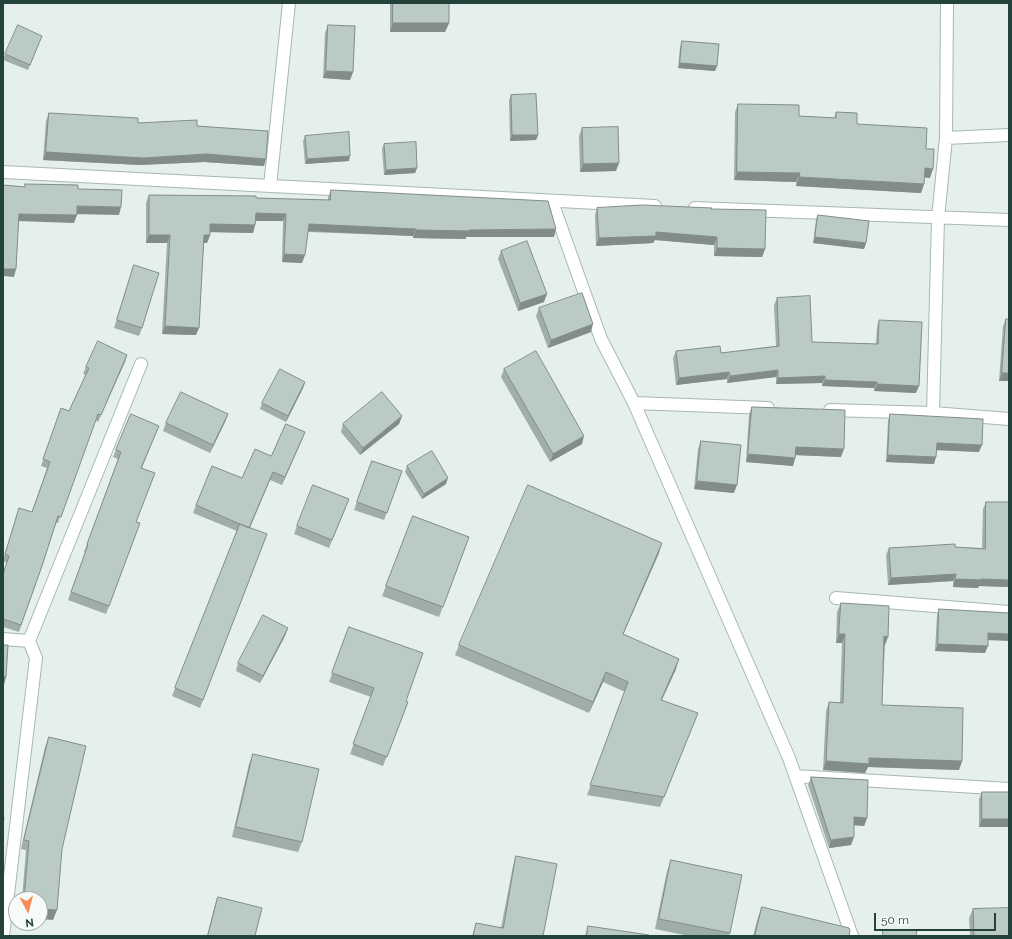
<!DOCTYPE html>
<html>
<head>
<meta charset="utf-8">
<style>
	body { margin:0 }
	#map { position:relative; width:1012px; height:939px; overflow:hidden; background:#e5efeb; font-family:Raleway,sans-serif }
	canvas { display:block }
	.frame { position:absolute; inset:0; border:4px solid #23423c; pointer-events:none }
	.north { position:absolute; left:8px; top:891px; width:40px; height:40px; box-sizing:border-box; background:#f6fbf9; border:1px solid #a2b1ad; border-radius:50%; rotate:173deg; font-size:11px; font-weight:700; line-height:16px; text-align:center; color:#23423c }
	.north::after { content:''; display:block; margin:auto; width:14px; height:18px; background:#f98d59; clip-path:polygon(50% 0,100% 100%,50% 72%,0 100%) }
	.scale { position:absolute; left:874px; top:913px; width:122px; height:18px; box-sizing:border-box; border:2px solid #23423c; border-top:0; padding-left:5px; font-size:12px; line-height:14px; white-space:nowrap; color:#23423c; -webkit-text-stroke:3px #f6fbf9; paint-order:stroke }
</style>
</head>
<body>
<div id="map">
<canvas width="1012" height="939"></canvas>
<div class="frame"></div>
<div class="north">N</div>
<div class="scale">50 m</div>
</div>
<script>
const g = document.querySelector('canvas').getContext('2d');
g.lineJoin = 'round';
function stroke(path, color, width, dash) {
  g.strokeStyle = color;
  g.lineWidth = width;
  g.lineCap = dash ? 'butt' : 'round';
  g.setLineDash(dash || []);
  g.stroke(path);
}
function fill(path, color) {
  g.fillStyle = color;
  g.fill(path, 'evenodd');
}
const street = new Path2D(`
	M946 138 1009 135
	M3 172 655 206
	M270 186 289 3
	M552 202 601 339 634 403 768 408
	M695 208 1009 220
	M634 403 789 758 852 936
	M830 410 933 413 938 218 946 138 947 3
	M933 413 1009 419
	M836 598 1009 612
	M3 639 29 641
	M795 776 1009 789
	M3 936 36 658 29 641 141 364`);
const wall = new Path2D(`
	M390 3H449V23L445 32H390Z
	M328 25 353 72 350 80 323 78 325 33Z
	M40 41 28 70 3 60 5 54Z
	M682 41 717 66 715 71 678 68 680 47Z
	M511 95 538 135 536 140 510 141 509 100Z
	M738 104 799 116 834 118 836 112 857 124 926 149 930 178 924 177V184L921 193 796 186V182L734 180 735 112Z
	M49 113 138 123 197 126 264 166 204 162 140 165 43 160 46 121Z
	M582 128 616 171 580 172 579 136Z
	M305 136 349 161 305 164 303 141Z
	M384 144 417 168 415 173 384 175 382 149Z
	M331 190 554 237H466V239L413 238V236L308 232 302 263 282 262 283 221H256L253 233 210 232V235L207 243H204L196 335 162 334 167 243H146V203L149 195 328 200V197Z
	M597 208 711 209 765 249 762 257 714 256V245L655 240 653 243 596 246 595 215Z
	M818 215 866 243 864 249 813 243 816 220Z
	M501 251 544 302 518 311 498 259Z
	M134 265 142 328 139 336 114 328Z
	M777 298 812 342 876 344 877 327 879 320 916 393 874 391V388L822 386V383L776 384V377L727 383V379L676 385 673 358 676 351 721 353 776 346 774 305Z
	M539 308 591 332 548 348 536 316Z
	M1006 319H1009V381H999L1003 326Z
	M127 355 98 422 95 420 58 523H56L42 566 19 632 3 627V573L7 563 3 561V560L19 508 32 512 47 468 41 466 61 408 69 411 86 375 83 374 86 367Z
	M504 369 582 444 550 462 501 377Z
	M305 382 303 388 286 422 260 409 262 403Z
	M752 407 841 457 796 455 793 466 746 462 749 414Z
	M228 414 225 422 210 453 163 431 166 423Z
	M890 414 979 452 937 450 934 464 886 462 888 421Z
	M402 416 399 424 360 455 341 432 343 424Z
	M305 432 282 485 270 480 250 528 267 534 200 708 172 696 237 531 193 513 196 505 242 478Z
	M156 433 142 468 136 522 137 530 106 614 68 600 85 552H84L118 459 113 457 116 450Z
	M701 441 734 493 694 489 698 449Z
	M372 461 402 471 384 520 354 510Z
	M407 466 446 484 422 499 405 472Z
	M986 502H1009V587L979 586 978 588 953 587V581L888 585 886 555 889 548 955 547 982 548 983 509Z
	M346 507 329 548 294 534 297 526Z
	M413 516 469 537 439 617 382 596Z
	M659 553 623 634 676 669 662 700 694 723 660 807 587 795 625 692 603 682 589 713 455 655 459 645Z
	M841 603 885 645 882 705 962 761 959 770 868 767 865 773 823 770 826 711 829 702 840 703 842 643H836L837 612Z
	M939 609 988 640 985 653 935 651 937 615Z
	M349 627 406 701 408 702 383 766 350 754 371 697 329 682Z
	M285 636 260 683 236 671 238 663Z
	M49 737 62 849 53 920 40 899H22L26 850 21 849 45 747Z
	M253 754 302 842 298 852 232 837 249 764Z
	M811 777 867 818 864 826 854 825 851 845 829 848 808 785Z
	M982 792H1009V827H979V799Z
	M516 856 543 936H472L476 923 501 928 513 866Z
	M671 860 730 933 729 936H689L655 929 667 871Z
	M218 897 255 936H207L215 905Z
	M762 907 849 936H753L758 917Z
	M973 909 1009 936H970L969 918Z
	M588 926 648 936H585Z`);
const shadedWall = new Path2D(`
	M393 23H449L445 32H390Z
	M680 63 717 66 715 71 678 68Z
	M326 71 353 72 350 80 323 78Z
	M512 135H538L536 140 510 141Z
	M46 152 207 154 266 159 264 166 204 162 140 165 43 160Z
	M350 156 349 161 305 164 307 159Z
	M619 163 616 171 580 172 583 164Z
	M417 168 415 173 384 175 386 170Z
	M925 168 933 169 930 178 921 177Z
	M737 172 800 173 796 182 734 180Z
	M799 177 924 184 921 193 796 186Z
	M77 206 121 207 119 215 74 214Z
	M256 213 286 214 283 221H253Z
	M19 214 77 215 74 223 17 221Z
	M210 224 255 225 253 233 207 232Z
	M309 224 416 229 413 236 306 231Z
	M556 229 554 237H466V239L413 238 416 230Z
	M656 232 717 237 714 245 655 240 653 243 596 246 599 238Z
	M149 235H170L167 243H146Z
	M204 235H210L207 243H201Z
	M815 237 866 243 864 249 813 243Z
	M717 248 765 249 762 257 714 256Z
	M284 254 305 255 302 263 282 262Z
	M3 269H16L14 277 3 276Z
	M547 294 544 302 518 311 520 303Z
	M593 324 591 332 548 348 551 340Z
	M165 326 199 328 196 335 162 334Z
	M127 355 125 362 98 422 101 415Z
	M778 370 776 377 727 383 730 376Z
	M729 372 727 379 676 385 679 378Z
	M1002 373H1009V381H999Z
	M825 376 822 383 776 384 778 378Z
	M825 380 877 382 874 388 822 386Z
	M305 382 303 388 286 422 288 416Z
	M877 384 919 386 916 393 874 391Z
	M228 414 225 422 210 453 213 445Z
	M402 416 399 424 360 455 363 448Z
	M305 432 302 440 282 485 285 477Z
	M584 436 582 444 550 462 553 454Z
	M937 443 982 445 979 452 934 450Z
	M796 447 844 449 841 457 794 455Z
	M748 454 795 458 793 466 746 462Z
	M888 455 936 457 934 464 886 462Z
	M273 472 270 480 246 535Z
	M448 478 446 484 422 499 424 494Z
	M697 481 737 485 734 493 694 489Z
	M662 543 659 553 619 644 623 634Z
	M956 574 953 581 888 585 891 578Z
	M955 579H981L1009 580V587L979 586 978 588 953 587Z
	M288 628 285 636 260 683 263 676Z
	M988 633 1009 634V641L986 640Z
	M839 634H845L842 643H836Z
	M884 636 888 637 885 645H881Z
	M938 644 988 646 985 653 935 651Z
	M679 659 676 669 657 710 661 700Z
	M606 672 603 682 589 713 593 702Z
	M3 677H6L4 685H3Z
	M869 758 962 761 959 770 868 767 865 773 823 770 826 761Z
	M854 817 867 818 864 826 851 825Z
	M982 819H1009V827H979Z
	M854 837 851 845 829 848 831 840Z
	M40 909 57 910 53 920 40 919Z`);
const building = new Path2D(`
	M393 3H449V23H393Z
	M18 25 42 36 30 65 5 54Z
	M328 25 355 26 353 72 326 71Z
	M682 41 719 44 717 66 680 63Z
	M536 94 538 135H512L511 95Z
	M738 104 799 105V116L836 118V112L857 113V124L927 128 926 149H934L933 169 925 168 924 184 799 177 800 173 737 172Z
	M49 113 138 118V123L197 120V126L268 131 266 159 207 154 143 158 46 152Z
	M618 127 619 163 583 164 582 128Z
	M349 132 350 156 307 159 305 136Z
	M416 142 417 168 386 170 384 144Z
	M25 184 78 185V189L122 190 121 207 77 206V215L19 214 16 269H3V185L25 187Z
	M331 190 548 201 556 229 469 230V231L416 230V229L309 224 305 255 284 254 286 214 256 213 255 225 210 224V235H204L199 328 165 326 170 235H149V195L256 196V198L330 200Z
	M643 205 712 208 711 209 766 210 765 249 717 248V237L656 232V236L599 238 597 208Z
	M818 215 869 221 866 243 815 237Z
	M527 241 547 294 520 303 501 251Z
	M134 265 159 273 142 328 117 320Z
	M582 293 593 324 551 340 539 308Z
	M810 296 812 342 878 344 879 320 922 322 919 386 877 384V382L825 380V376L778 378V370L730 376 729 372 679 378 676 351 720 346 721 353 779 346 777 298Z
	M1006 319H1009V373H1002Z
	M98 341 127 355 101 415 98 414 61 517 58 516 42 566 21 625 3 619V574L9 556 5 554 19 508 32 512 50 462 43 459 61 408 69 411 89 368 86 367Z
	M536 351 584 436 553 454 504 369Z
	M280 369 305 382 288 416 262 403Z
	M181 392 228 414 213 445 166 423Z
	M382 392 402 416 363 448 343 424Z
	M752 407 845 410 844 449 796 447 795 458 748 454Z
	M131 414 159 426 141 468 155 473 136 522 140 523 109 606 71 592 88 545 87 544 121 452 116 450Z
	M890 414 983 419 982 445 937 443 936 457 888 455Z
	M286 424 305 432 285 477 273 472 249 528 196 505 212 466 242 478 255 449 271 456Z
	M701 441 741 445 737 485 697 481Z
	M432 451 448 478 424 494 407 466Z
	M372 461 402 471 387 513 357 502Z
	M313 485 349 499 332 540 297 526Z
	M528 485 662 543 623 634 679 659 661 700 698 713 664 797 590 785 628 682 606 672 593 702 459 645Z
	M986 502H1009V580L981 579V580L955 579 956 574 891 578 889 548 955 544V547L985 549Z
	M413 516 469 537 443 607 386 586Z
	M240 524 267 534 203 700 175 688Z
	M841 603 889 606 888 637 884 636 882 705 963 708 962 761 869 758V764L826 761 829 702 843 703 845 634H839Z
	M939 609 1009 613V634L988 633V646L938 644Z
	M263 615 288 628 263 676 238 663Z
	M349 627 423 653 406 701 408 702 387 757 353 744 374 688 332 673Z
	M3 645H8L6 677H3Z
	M49 737 86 746 62 849 57 910 40 909V899H24L29 841 24 840Z
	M253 754 319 769 302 842 236 827Z
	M811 777 868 780 867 818 854 817V837L831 840Z
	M982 792H1009V819H982Z
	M3 817H4L3 827Z
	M516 856 557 864 543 936H473L476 923 503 928Z
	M671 860 742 875 730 933 659 919Z
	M218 897 262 908 255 936H208Z
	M762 907 849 928 850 930 849 936H755Z
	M1009 908V936H974L973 909Z
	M588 926 649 935 648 936H587Z
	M883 930H917L916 936H883Z`);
stroke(street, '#a7b8b3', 14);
stroke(street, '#fff', 12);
fill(wall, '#a0aea9');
fill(shadedWall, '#828d8a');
fill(building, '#bacac5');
stroke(building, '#828d8a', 1);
</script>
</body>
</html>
